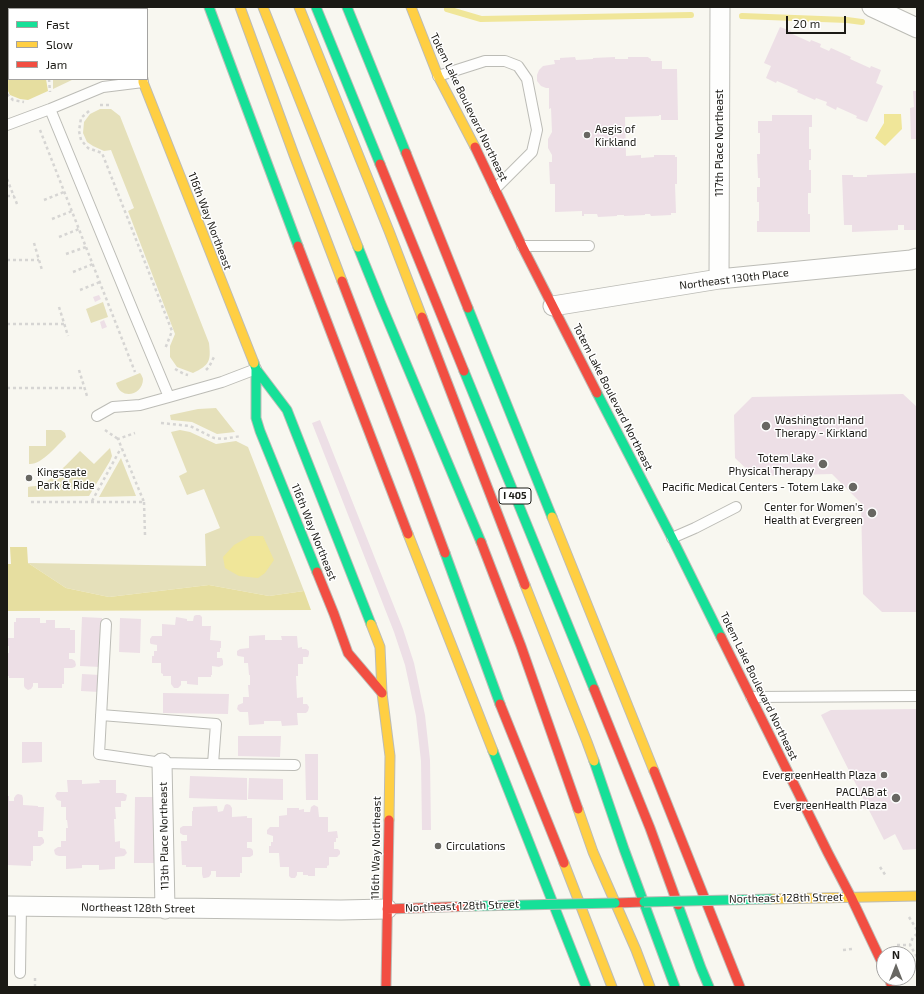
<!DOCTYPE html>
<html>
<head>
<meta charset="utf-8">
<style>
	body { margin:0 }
	#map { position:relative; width:924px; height:994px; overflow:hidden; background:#f8f7f0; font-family:"Exo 2",sans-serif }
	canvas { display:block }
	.frame { position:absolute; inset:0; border:8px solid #1b1a15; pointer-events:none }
	.legend { position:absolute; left:8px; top:8px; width:140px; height:72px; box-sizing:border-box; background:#fff; border:1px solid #a4a3a1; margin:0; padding:5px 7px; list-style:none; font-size:12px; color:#1b1a15 }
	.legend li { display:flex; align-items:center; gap:8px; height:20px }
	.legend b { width:20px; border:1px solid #a4a3a1 }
	.north { position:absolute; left:876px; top:946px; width:40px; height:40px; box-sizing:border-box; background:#fff; border:1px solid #a4a3a1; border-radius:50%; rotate:0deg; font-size:11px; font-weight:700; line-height:16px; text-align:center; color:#1b1a15 }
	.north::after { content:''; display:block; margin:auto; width:14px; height:18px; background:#686762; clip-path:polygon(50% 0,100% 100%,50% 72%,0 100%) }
	.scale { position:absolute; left:786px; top:16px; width:60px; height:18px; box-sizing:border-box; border:2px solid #1b1a15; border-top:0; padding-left:5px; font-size:12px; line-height:14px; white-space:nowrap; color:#1b1a15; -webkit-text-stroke:3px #fff; paint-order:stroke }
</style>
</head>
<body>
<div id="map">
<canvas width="924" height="994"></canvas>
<div class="frame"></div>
<ul class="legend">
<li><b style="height:5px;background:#16e098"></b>Fast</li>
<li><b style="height:5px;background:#ffcf43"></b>Slow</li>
<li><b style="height:5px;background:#f24e42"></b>Jam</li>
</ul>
<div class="north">N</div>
<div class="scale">20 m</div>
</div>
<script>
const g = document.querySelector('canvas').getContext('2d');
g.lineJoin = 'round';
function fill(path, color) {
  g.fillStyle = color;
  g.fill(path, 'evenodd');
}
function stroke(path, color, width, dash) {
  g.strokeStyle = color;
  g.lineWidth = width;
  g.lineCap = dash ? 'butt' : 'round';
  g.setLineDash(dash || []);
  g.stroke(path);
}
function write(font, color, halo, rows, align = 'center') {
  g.font = font + ' "Exo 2",sans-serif';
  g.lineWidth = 3;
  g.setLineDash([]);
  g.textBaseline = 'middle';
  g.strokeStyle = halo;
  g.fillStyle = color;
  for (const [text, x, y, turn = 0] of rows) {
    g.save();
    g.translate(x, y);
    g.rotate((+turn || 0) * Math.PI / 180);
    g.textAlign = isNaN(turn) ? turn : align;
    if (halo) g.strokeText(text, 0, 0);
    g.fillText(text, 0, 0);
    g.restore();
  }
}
const green = new Path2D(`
	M53 79H74L53 89Z
	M100 109H111L120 116 209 343C211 361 210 365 193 373L177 367 170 357V346L175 334 128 211 134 208 111 150 104 151 93 146 87 142 83 133 84 122 90 114Z
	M103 302 108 317 91 323 86 309Z
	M140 373C141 374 143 378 143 379 143 395 121 401 116 383Z
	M216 408 235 432 217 434 192 422 171 420 170 415 198 409Z
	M46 430H61L65 433 66 437C57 445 42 465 29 464V446H46Z
	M180 430 190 432 216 444 236 441 248 447 304 591 269 596 209 585 109 597 66 588 28 563 206 566 205 534 220 528 204 489 187 495 179 476 187 472 171 432Z
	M110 448 112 456 110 461 89 496 28 497V487C31 486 35 486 38 486 52 481 70 461 80 451L94 464Z
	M121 458 136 496 99 497Z`);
const forest = new Path2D(`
	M9 28V79H46L48 91 28 100 20 99 10 95 7 89V29Z
	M10 547H27L28 563 66 588 109 597 209 585 269 596 304 591 311 610 7 611V564H11Z`);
const water = new Path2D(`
	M884 114H901L902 129 885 146 875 138 884 123Z
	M250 536H263L274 560 265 573 258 578 239 576 225 568 223 557 234 545Z`);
const stream = new Path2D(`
	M447 9 481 19 691 15
	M742 16 847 20 862 22`);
const building = new Path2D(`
	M780 27 791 31 790 33 810 42 811 40 821 44 820 47 829 51 831 48 851 57 850 59 870 68 871 66 881 70 876 83 883 86 867 122 856 118 857 116 837 107 836 110 826 105 827 102 816 98 815 100 797 92 798 90 777 81 776 83 766 78 771 66 764 63Z
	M575 57 576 60 593 59V58L615 57V59H628V57H648L649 58 651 59V61H662V69H677L678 120H661V115H659V116L625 117 626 156 641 155V158L654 157V155H675V157H677V184H675L676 213H671V215L651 216 650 214H645V215L624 216V215H617V216L598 217 597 214H584V216H582V211L555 212V184H550L549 162H552V155L548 148V139L552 132 551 108 549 109V88H546L541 86 537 81V75L539 70 543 66 555 64 554 60H560V58Z
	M913 91H917V139H911L910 108 914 107Z
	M772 115H812V127H809V149H811V160H809V170H811V193H808V214H810V232H757V221H759V202H757V187H760V178H758L757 154H760V133H758V121H772Z
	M917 173V230H904V225H898V230L852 232V225H844L842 175H853V177H867V175Z
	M99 295 101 299 95 302 93 297Z
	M104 320 107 327 102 329 100 322Z
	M903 394 917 407V612H882L863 594 861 503 832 474 754 476 735 458 734 415 752 397Z
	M320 420 403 629 414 663 425 715 430 760 431 830H422L421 761 416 716 405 665 394 632 312 423Z
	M196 615H200L202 617V626H211L210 640 221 641V648H220V652H217V658H222L223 661V665L219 667 212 666V675H211V677H198V685L187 684V681H181V685L178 688H174L171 684V676H163V674L161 673V663H152V656H154V651H157V645L151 644 150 643V639L152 636H162V624L175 625 176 617 187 619V621H193L194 616Z
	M82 617 102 618 100 667 80 666Z
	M16 618H40V623H46V620H55V628H70V630H75V653H69V659H72L75 661 76 665 75 667 72 668H64V684H62V688H38V683H33V686L31 689 28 690 25 688 24 686V678H9V676H7V653H9V646H7V638H14V622H16Z
	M120 618 141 619 140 653 119 652Z
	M265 635V640H282L281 636H297L298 648 302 647V649H306L309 651V654L308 657H303V664H298V676H296L297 698 303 697V704H307L309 707 308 711 306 713H297L298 725 282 726 281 721H264V724L249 725 248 712H240L237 709 238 705 243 703V697H249L248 685H250V675H249L248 663H244V657L238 656 237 655V651L240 649 249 648V636Z
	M82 674 100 675 99 692 81 691Z
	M163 693 229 694 228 714 163 713Z
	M917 709V849L903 850 895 834 884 840 821 715 831 710Z
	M238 736H281L280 757 238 756Z
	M22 742H42V762L22 763Z
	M305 754H318V800H306Z
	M190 776 247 778V800L189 798Z
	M249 778 283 779V800L248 799Z
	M67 780H82V784L100 783 99 780H116V793H123L127 795 126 800 125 801H121V807H115L116 819H114L115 842 120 841V848L125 849 127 853 124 856 115 857V869L99 870V865H82V868L66 869V856H59L56 855 55 854 54 850 55 849 58 847H61V841H66V828H68L67 820H66V807H61V801L57 800 55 796 57 792H68Z
	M18 794 22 795 23 798V805L38 806V807H44L43 831H38V837H42L44 840V843L40 846H33V861H31V866L7 865V796H9V801H14V798L16 795Z
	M135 797H155L154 863H134Z
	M227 804 230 805 232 808V817L247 816V818H252V842H247V848H250L252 849 253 851V855L250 857H242V873H240V877H216V871H211V874L209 877 205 878H203L202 874V867H186V865H182L181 841H187V835H183L180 833V828L183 826H192V811H193V807L217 806 218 812 223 811 225 805Z
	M314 805 318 807 319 817H328V832L337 831 338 838H336V842H334V849H338L340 851V854L337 857H329V865L327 866V868H315V876H308V875H303V872H297V875L295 878H291L289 876V867H280L279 853H269V846H271V842H273V836L267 834V830L270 827H279V816L287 815V808H299V810L304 809V812H310L311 807Z`);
const path = new Path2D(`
	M57 9 63 7
	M7 26 9 25
	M49 79 50 92
	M7 94 13 100 24 102
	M100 105H112
	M89 111 81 118 79 131 81 140 88 148 102 153 172 331 165 349
	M40 130 135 372
	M7 179 17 204
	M7 196H14
	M44 200 64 192
	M52 219 72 211
	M59 237 79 229
	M34 243 42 270
	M66 254 86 247
	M7 260H39
	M73 272 93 264
	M80 290 100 282
	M59 307 68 336
	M7 324H64
	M175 369 184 374 188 375
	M79 370 87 396
	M206 370 209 367 214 357
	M7 388H85
	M161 423 190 426 214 438 223 439 241 436
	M105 430 118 439
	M92 501 121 448
	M31 502H144L118 439 135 433
	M144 502 145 535
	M880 867 886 876
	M909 917 917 930
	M917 934 913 937 910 945 917 957
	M897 945H910
	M843 950 852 949
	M35 987V978`);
const lane = new Path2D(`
	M438 76 485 61H505L518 66 527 79 537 130 532 152 495 189
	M50 109 133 311 169 397
	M7 125 50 109 103 87 143 82
	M522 246H589
	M97 416 113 407 140 405 169 397 222 382 256 369
	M672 538 695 528 736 507
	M751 697 917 696
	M101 715 216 724 213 764 162 763 99 754 106 624
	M213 764 295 765
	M20 973 21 906`);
const street = new Path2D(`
	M872 7 917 28
	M719 279 720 7
	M553 306 719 279 911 260 917 258
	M162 763 165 909
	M7 906 341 910 387 909`);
const fast = new Path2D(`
	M93 7 94 9
	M209 7 298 246
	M316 7 380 164
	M347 7 406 153
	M358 247 381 304 481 542
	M468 308 552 517
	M254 363 256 369 287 410 371 624
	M256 369V418L260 431 317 572
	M464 371 594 689
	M597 393 672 538 721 637
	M445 553 500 704
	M493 751 586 987
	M594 761 624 849 675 987
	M678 905 701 968 709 987`);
const slow = new Path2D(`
	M126 7 127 9
	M240 7 294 155 342 281
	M263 7 358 247
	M299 7 389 231 422 317
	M411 7 438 76 475 147
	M143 79V82L254 363
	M552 517 654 771
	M408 534 493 751
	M525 585 587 742 594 761
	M371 624 380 647 382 693 390 756 389 820
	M578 809 593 852 636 950 650 987
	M564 863 612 987
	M771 899 917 896`);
const jam = new Path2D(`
	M475 147 522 246 597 393
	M406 153 468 308
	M380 164 464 371
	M298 246 408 534
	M342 281 412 464 445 553
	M422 317 525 585
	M481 542 521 646 578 809
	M317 572 334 614 348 653 382 693
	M721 637 828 853 851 897 884 967
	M594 689 650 828 678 905
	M500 704 564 863
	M654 771 740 987
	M615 903 644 902
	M387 909 475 906
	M889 978 892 987
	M386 987 389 820`);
const fastBridge = new Path2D(`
	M644 902 771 899
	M475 906 615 903`);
const markers = [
	[587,135,4,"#686762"],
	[766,426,5,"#686762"],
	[823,464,5,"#686762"],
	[29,478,4,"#686762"],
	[853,487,5,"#686762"],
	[872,513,5,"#686762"],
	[884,775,4,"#686762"],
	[896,798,5,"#686762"],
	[438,846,4,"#686762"]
];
const shields = [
	[515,496,32]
];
const shieldNames = [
	["I 405",515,496]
];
const streetNames = [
	["Totem Lake Boulevard Northeast",469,107,64],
	["117th Place Northeast",719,143,-90],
	["116th Way Northeast",210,221,69],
	["Northeast 130th Place",734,279,-7],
	["Totem Lake Boulevard Northeast",613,397,63],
	["116th Way Northeast",314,532,68],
	["Totem Lake Boulevard Northeast",759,686,64],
	["113th Place Northeast",164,836,-91],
	["116th Way Northeast",376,848,-89],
	["Northeast 128th Street",786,898,-1],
	["Northeast 128th Street",462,906,-2],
	["Northeast 128th Street",138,908,1]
];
const poiNames = [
	["Aegis of",595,129,"left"],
	["Kirkland",595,142,"left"],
	["Washington Hand",775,420,"left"],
	["Therapy - Kirkland",775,433,"left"],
	["Totem Lake",814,458],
	["Physical Therapy",814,471],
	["Kingsgate",37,472,"left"],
	["Park & Ride",37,485,"left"],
	["Pacific Medical Centers - Totem Lake",844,487],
	["Center for Women's",863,507],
	["Health at Evergreen",863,520],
	["EvergreenHealth Plaza",876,775],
	["PACLAB at",887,792],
	["EvergreenHealth Plaza",887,805],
	["Circulations",446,846,"left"]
];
fill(green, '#e5e0ba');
fill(forest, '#e6dea0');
fill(water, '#f0e699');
stroke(stream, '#f0e699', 6);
fill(building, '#eddfe6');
stroke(lane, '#bcbcb6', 12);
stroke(street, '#bcbcb6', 21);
stroke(fast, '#bcbcb6', 11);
stroke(slow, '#bcbcb6', 11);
stroke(jam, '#bcbcb6', 11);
stroke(path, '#d6d5d3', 2.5, [3, 3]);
stroke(lane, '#fefefd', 10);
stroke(street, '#fefefd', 19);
stroke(fast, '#16e098', 9);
stroke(slow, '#ffcf43', 9);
stroke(jam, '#f24e42', 9);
stroke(fastBridge, '#bcbcb6', 11, []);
stroke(fastBridge, '#16e098', 9);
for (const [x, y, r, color] of markers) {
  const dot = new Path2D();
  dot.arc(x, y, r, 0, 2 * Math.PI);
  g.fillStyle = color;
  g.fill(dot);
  stroke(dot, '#fff', 1.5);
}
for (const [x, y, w] of shields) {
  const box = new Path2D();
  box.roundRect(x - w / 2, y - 8, w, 16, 3);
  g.fillStyle = '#fff';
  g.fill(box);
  stroke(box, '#1b1a15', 1);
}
write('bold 10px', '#1b1a15', null, shieldNames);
write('11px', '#1b1a15', '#fff', streetNames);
write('11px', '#1b1a15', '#fff', poiNames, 'right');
</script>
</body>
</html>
